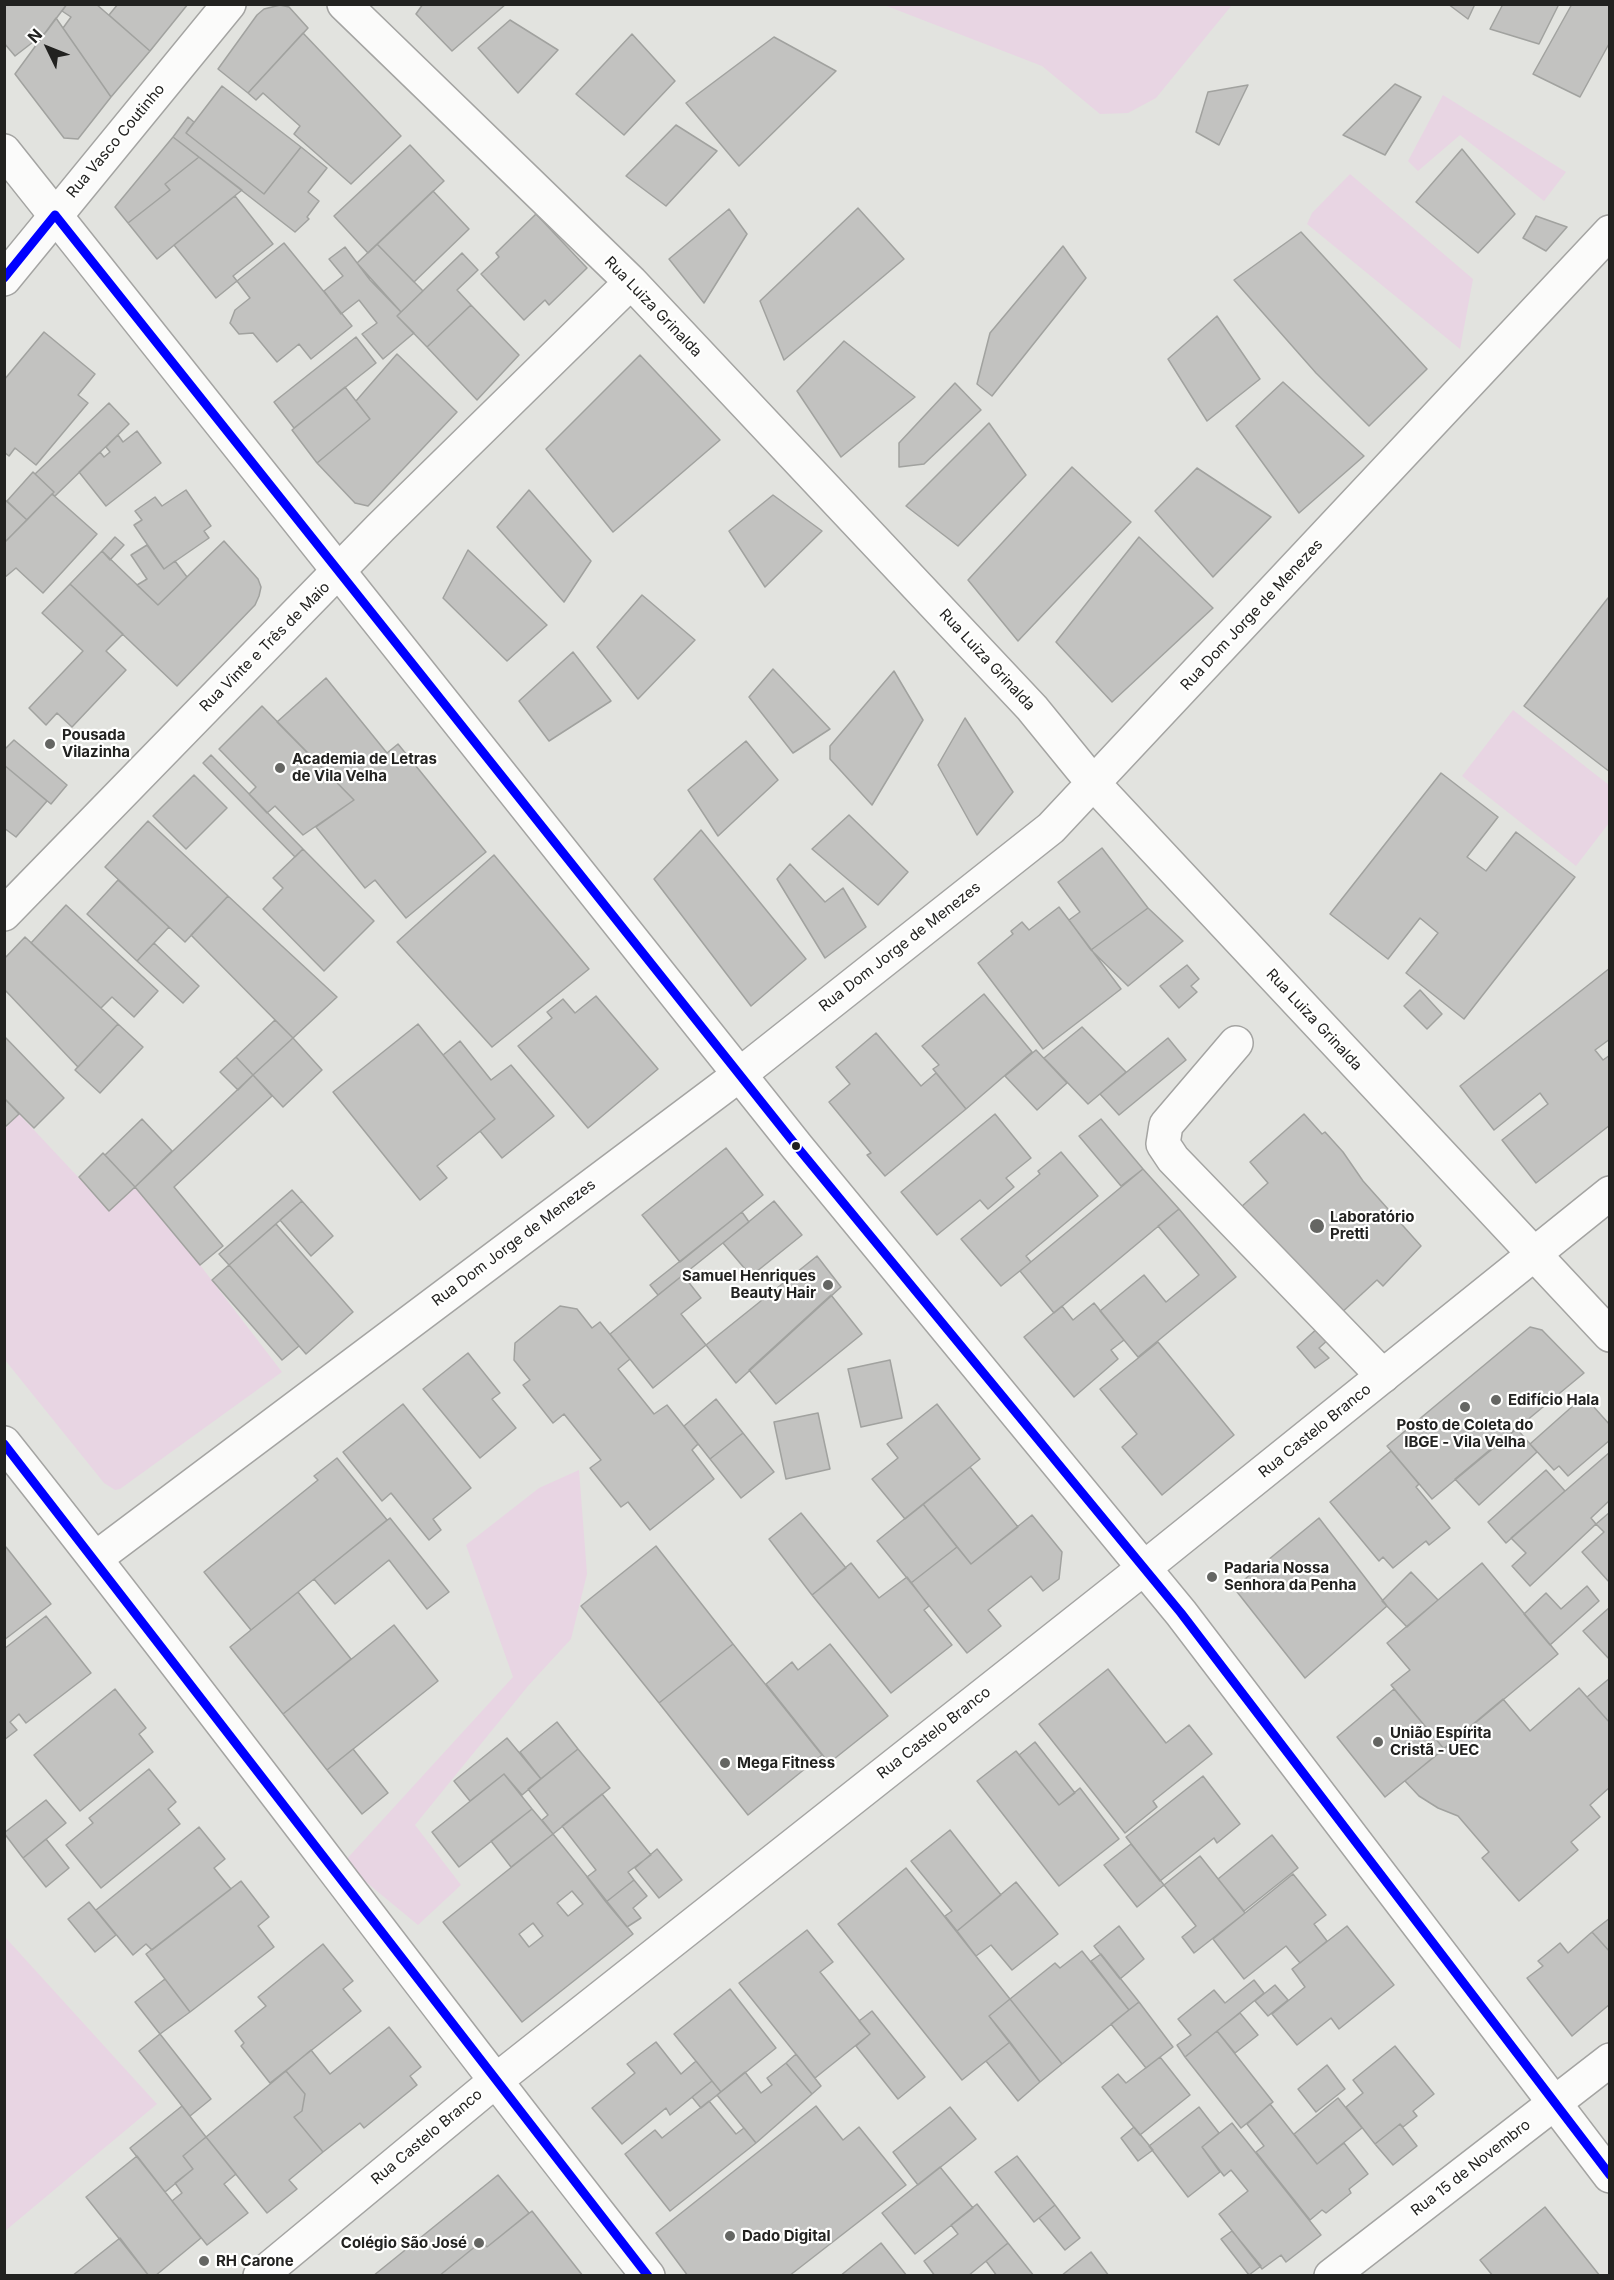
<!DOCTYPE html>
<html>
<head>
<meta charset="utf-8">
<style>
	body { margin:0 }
	#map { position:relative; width:1614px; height:2280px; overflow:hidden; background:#e2e3df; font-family:Inter,sans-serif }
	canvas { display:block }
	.frame { position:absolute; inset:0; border:6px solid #222220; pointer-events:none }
	.north { position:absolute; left:18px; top:18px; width:60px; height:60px; -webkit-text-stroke:4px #fffffe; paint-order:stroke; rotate:313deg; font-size:16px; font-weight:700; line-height:24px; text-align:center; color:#222220 }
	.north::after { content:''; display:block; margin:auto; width:21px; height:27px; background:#222220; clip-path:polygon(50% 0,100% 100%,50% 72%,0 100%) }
</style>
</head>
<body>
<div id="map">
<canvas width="1614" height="2280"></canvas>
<div class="frame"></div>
<div class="north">N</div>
</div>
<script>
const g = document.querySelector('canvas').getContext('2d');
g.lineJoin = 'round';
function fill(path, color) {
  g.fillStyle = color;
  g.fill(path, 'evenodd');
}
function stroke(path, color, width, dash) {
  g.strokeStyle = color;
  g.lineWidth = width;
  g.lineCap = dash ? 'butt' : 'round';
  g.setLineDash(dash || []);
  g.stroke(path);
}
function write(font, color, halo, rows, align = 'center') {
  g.font = font + ' Inter,sans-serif';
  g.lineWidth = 4.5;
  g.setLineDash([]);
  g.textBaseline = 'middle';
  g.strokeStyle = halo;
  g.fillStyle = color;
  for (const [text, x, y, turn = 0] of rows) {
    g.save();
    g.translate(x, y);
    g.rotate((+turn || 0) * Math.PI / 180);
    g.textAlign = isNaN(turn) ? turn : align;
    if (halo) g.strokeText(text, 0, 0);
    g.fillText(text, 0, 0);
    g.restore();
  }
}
const green = new Path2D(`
	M884 5 1232 4V5L1156 98 1128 113 1100 114 1042 66Z
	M1443 95 1566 172 1544 201 1460 135 1418 171 1408 161Z
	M1350 174 1473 279 1460 349 1307 224 1312 213Z
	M1513 710 1609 785V823L1576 866 1462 776Z
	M19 1114 109 1210 135 1187 200 1265 282 1372 120 1489 115 1490 104 1483 5 1360V1128Z
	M579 1470 587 1574 571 1639 528 1686 415 1825 461 1885 418 1925 343 1863 513 1677 466 1545 539 1488Z
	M5 1937 157 2104 5 2231Z`);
const building = new Path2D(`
	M4 4H67L46 32 15 56 4 43Z
	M67 4H96L150 51 111 97 63 28 71 17 62 11Z
	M118 4H188L150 51 109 15Z
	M423 4H506L452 51 416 14Z
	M1448 4H1475L1468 19Z
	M1503 4H1559L1539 44 1490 29Z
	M1572 4H1610V42L1580 97 1533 74Z
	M280 5 289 7 308 28 248 93 218 69 257 15 264 9Z
	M56 18 111 97 78 139 64 138 15 74Z
	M510 20 558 50 518 93 478 48Z
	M303 33 401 136 351 184 294 134 300 126 263 93 256 100 248 93Z
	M632 34 675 81 624 135 576 94Z
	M774 37 836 71 739 166 686 103Z
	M1395 84 1421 97 1385 155 1343 135Z
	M1248 85 1219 145 1196 132 1208 92Z
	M222 86 301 147 264 194 186 133Z
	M188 117 194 122 186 133 264 194 301 147 327 168 308 192 319 201 307 217 309 219 295 232 173 137Z
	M676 125 717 151 666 206 626 176Z
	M173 137 199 157 165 184 170 190 128 223 115 207Z
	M410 145 444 181 368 253 334 216Z
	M1462 149 1515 214 1478 253 1416 202Z
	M199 157 242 190 157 259 128 223 170 190 165 184Z
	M433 191 469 229 414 282 377 244Z
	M235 196 273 244 233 276 237 281 216 298 174 245Z
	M858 208 904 259 784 360 760 301Z
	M729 209 747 234 704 303 669 259Z
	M536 214 587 268 549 305 545 300 524 320 481 274 499 257 496 253Z
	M1536 216 1567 227 1546 251 1523 238Z
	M1301 232 1427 369 1369 426 1316 373 1234 280Z
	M284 243 352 326 311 359 299 344 277 362 253 333 239 334 230 323 235 310 250 298 237 281Z
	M377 244 423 291 401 312 357 263Z
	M1063 246 1086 278 992 396 977 384 990 333Z
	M345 247 370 280 401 312 397 316 414 333 383 359 362 334 377 323 359 300 341 314 324 291 343 276 329 259Z
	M462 253 478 270 457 290 471 305 427 347 397 316Z
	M471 305 519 355 477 400 427 347Z
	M1217 316 1260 379 1207 421 1168 359Z
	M44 332 95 374 78 395 88 403 36 465 15 448 9 456 4 452V380Z
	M356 337 376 363 294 428 274 402Z
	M844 341 915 397 841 457 797 391Z
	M397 354 457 412 368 506 355 503 317 463 370 419 356 401Z
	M640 355 720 440 613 532 546 449Z
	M1283 382 1364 456 1299 513 1236 426Z
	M955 383 981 410 924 464 899 467V443Z
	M345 387 370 419 317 463 292 430Z
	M109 403 129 424 55 496 52 494 54 492 35 474Z
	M989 423 1026 475 958 546 906 506Z
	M137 431 161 463 106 506 79 472 100 452 104 457 110 452 106 447 118 435 123 442Z
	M1072 467 1131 522 1018 641 968 580Z
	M1197 468 1271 517 1213 577 1155 511Z
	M33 472 54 492 27 520 7 501Z
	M186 490 211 526 204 531 209 538 164 569 134 525 142 520 135 511 155 497 162 506Z
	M529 490 591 561 564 602 497 527Z
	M52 494 97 534 43 593 16 568 4 578V543Z
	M773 495 822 531 765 587 729 531Z
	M4 499 27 520 4 543Z
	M115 537 124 545 110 560 102 551Z
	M1139 537 1213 608 1112 702 1056 642Z
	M224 541 258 579 261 587 259 596 255 605 177 686 70 584 102 551 158 605Z
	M147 545 164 569 175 561 187 577 158 605 137 585 147 579 131 555Z
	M468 550 547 625 507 661 443 598Z
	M70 584 123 634 106 651 126 670 72 727 57 713 46 725 29 708 83 651 42 613Z
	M642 595 695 640 638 699 597 647Z
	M1608 598 1610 600V772L1524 706Z
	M573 652 611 701 549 741 519 701Z
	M773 669 830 729 793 753 749 697Z
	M894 671 923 720 872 805 830 759V746Z
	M326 678 387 753 398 744 486 852 406 918 375 880 365 888 316 827 354 800 277 722Z
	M262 706 354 800 303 835 275 806 267 813 249 794 256 787 219 749Z
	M965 718 1013 792 977 835 938 765Z
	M14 740 67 785 51 804 4 765V750Z
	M746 741 778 780 718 836 688 790Z
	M211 755 303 849 295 857 203 763Z
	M4 765 47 801 16 837 4 828Z
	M1441 773 1498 817 1467 857 1486 871 1516 832 1575 877 1464 1019 1406 973 1438 933 1420 918 1388 959 1330 914Z
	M194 775 227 808 186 849 153 816Z
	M849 815 908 872 878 905 812 849Z
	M148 821 228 896 185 942 105 867Z
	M701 830 806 959 751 1006 654 879Z
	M1102 848 1148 908 1091 950 1069 920 1080 912 1058 882Z
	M303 849 374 921 324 971 263 909 283 888 273 878Z
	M494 855 589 969 492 1047 397 942Z
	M790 864 825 902 843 888 866 927 825 958 777 879Z
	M118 880 169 927 137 961 87 914Z
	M228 896 337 997 293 1038 191 935Z
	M66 905 158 991 134 1017 112 997 101 1008 31 943Z
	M1059 907 1121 989 1043 1049 978 963 1013 934 1011 931 1022 922 1029 930Z
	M1148 908 1183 941 1128 986 1091 950Z
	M25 937 118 1024 78 1067 4 989V959Z
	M154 943 199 986 183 1003 137 961Z
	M1187 965 1199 979 1191 986 1197 992 1179 1008 1160 986Z
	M1610 968V1039L1595 1050 1603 1060 1610 1055V1125L1536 1183 1502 1140 1548 1104 1540 1093 1494 1130 1460 1086Z
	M1420 990 1442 1014 1427 1029 1404 1006Z
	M984 994 1032 1052 966 1109 933 1069 939 1065 922 1046Z
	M596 996 658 1069 588 1128 518 1046 552 1018 547 1012 563 999 575 1013Z
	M275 1020 293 1038 253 1075 236 1057Z
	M118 1024 143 1047 100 1093 75 1070Z
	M418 1024 495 1119 437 1166 447 1178 420 1200 333 1092Z
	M1082 1027 1126 1072 1088 1104 1044 1058Z
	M876 1033 921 1086 936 1073 966 1109 885 1176 867 1155 871 1153 829 1102 850 1084 836 1067Z
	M4 1036 64 1098 34 1128 4 1098Z
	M293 1038 322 1070 283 1107 253 1075Z
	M1168 1038 1186 1060 1119 1115 1100 1094Z
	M460 1041 491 1080 511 1065 554 1116 502 1158 480 1131 495 1119 443 1055Z
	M1036 1050 1067 1083 1037 1110 1005 1076Z
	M236 1057 253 1075 238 1090 220 1072Z
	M253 1075 272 1096 174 1187 223 1246 200 1265 135 1187Z
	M4 1098 19 1114 4 1128Z
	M995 1114 1031 1158 1006 1178 1014 1187 988 1209 980 1200 937 1235 901 1192Z
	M1304 1114 1322 1134 1325 1132 1343 1152 1363 1181 1421 1246 1383 1286 1377 1280 1339 1315 1241 1207 1268 1183 1250 1162Z
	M142 1119 172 1151 135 1187 105 1155Z
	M1101 1119 1143 1169 1121 1186 1079 1136Z
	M726 1148 763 1195 680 1262 642 1215Z
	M1061 1152 1098 1196 1026 1256 1031 1262 1001 1286 961 1239 1040 1174 1038 1171Z
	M103 1153 135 1187 109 1211 79 1177Z
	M1143 1169 1179 1209 1054 1313 1020 1271Z
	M292 1190 302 1201 229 1265 219 1254Z
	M302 1201 333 1236 311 1256 280 1220Z
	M774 1201 802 1235 751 1276 723 1243Z
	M1179 1209 1236 1277 1138 1357 1100 1311 1144 1275 1166 1302 1199 1275 1158 1226Z
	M742 1212 749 1222 658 1295 650 1285Z
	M276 1224 353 1312 306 1354 229 1265Z
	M817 1256 841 1287 736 1383 706 1345Z
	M229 1265 299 1346 282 1360 212 1280Z
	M683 1275 701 1298 681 1314 706 1345 653 1388 610 1334Z
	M831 1295 862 1334 776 1404 749 1370Z
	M1094 1303 1124 1340 1111 1350 1118 1359 1074 1397 1024 1337 1062 1306 1073 1320Z
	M560 1306 577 1309 592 1328 600 1322 630 1359 618 1369 654 1414 667 1405 698 1444 692 1450 714 1479 650 1530 628 1502 621 1507 590 1468 601 1460 564 1414 553 1423 523 1385 530 1380 514 1360 515 1343Z
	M1320 1326 1330 1338 1319 1348 1329 1358 1315 1368 1297 1347Z
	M1530 1327 1542 1330 1584 1373 1432 1499 1387 1446Z
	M1158 1342 1234 1435 1162 1495 1122 1447 1137 1434 1100 1389Z
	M468 1353 500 1393 492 1399 516 1428 480 1458 423 1389Z
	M890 1360 902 1418 861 1427 848 1369Z
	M1584 1396 1610 1425V1440L1568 1476 1559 1466 1554 1470 1530 1444Z
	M716 1399 743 1433 710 1459 684 1426Z
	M403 1404 471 1488 433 1519 441 1530 429 1540 391 1493 382 1501 343 1452Z
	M937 1404 980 1459 905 1519 872 1479 898 1458 887 1444Z
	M818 1413 830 1469 786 1479 774 1422Z
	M1516 1428 1537 1452 1479 1505 1455 1479Z
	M743 1433 774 1472 741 1498 710 1459Z
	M1391 1451 1419 1484 1416 1487 1450 1528 1429 1545 1426 1541 1393 1568 1383 1557 1379 1561 1330 1502Z
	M1610 1452V1500L1591 1518 1596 1524 1530 1586 1512 1566 1526 1553 1511 1538Z
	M337 1458 387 1520 251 1630 204 1572 318 1480 314 1476Z
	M970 1467 1018 1527 971 1564 923 1504Z
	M1546 1470 1565 1491 1506 1543 1488 1522Z
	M923 1504 957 1547 911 1583 877 1541Z
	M1610 1512V1583L1582 1552 1604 1532 1596 1524Z
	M801 1513 846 1568 812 1595 769 1539Z
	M1032 1515 1062 1552 1059 1579 1043 1591 1031 1576 988 1610 1001 1626 967 1653 911 1583 957 1547 971 1564Z
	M390 1518 449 1592 427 1609 389 1560 335 1604 314 1579Z
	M1319 1518 1387 1606 1305 1678 1234 1588Z
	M656 1546 733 1644 659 1703 581 1606Z
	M6 1547 51 1604 4 1640V1549Z
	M851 1563 879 1598 907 1577 929 1606 924 1610 952 1645 891 1693 812 1595Z
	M1482 1563 1558 1654 1444 1749 1391 1685 1410 1670 1387 1643Z
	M1411 1572 1438 1600 1407 1627 1382 1601Z
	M1587 1586 1599 1601 1550 1645 1524 1614 1546 1593 1561 1609Z
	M298 1592 351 1659 283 1714 230 1647Z
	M1610 1607V1660L1583 1631Z
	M46 1616 91 1673 26 1723 19 1714 10 1722 17 1730 4 1740V1649Z
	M394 1625 438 1681 327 1770 283 1714Z
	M733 1644 822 1755 748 1815 659 1703Z
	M830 1644 888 1716 829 1763 766 1684 792 1662 798 1670Z
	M1108 1669 1166 1743 1189 1725 1212 1754 1153 1801 1157 1807 1125 1833 1039 1724Z
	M1610 1678V1723L1587 1697Z
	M1579 1688 1610 1723V1787L1590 1805 1600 1817 1571 1842 1578 1850 1519 1901 1482 1858 1489 1852 1458 1816 1438 1808 1419 1796 1405 1781 1503 1699 1530 1731Z
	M115 1689 146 1728 139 1734 153 1752 80 1811 34 1755Z
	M1394 1689 1444 1749 1385 1797 1337 1737Z
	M557 1722 578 1749 541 1779 520 1752Z
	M507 1738 541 1779 522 1795 504 1774 470 1801 454 1781Z
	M1035 1742 1075 1793 1059 1805 1019 1755Z
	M353 1749 388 1793 362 1814 327 1770Z
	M578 1749 610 1788 553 1834 542 1820 548 1815 528 1789Z
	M1016 1751 1059 1805 1080 1788 1119 1839 1059 1886 977 1781Z
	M149 1769 176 1802 168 1809 180 1824 101 1888 66 1845 93 1823 89 1818Z
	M504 1774 532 1809 459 1867 432 1832Z
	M1203 1776 1240 1824 1217 1843 1214 1838 1160 1881 1126 1837Z
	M602 1794 651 1855 628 1872 634 1880 606 1902 587 1877 596 1870 562 1826Z
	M46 1800 66 1823 23 1858 4 1833Z
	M532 1809 553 1834 511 1867 491 1841Z
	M199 1827 225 1859 214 1868 231 1889 152 1950 146 1944 133 1955 96 1910Z
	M950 1830 1001 1895 957 1931 945 1916 952 1911 911 1861Z
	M553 1834 633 1934 522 2022 443 1922ZM572 1891 583 1904 568 1916 557 1903ZM533 1923 543 1936 529 1947 519 1934Z
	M1272 1835 1298 1868 1244 1911 1218 1879Z
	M46 1839 69 1868 46 1887 23 1858Z
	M1131 1844 1164 1885 1137 1907 1104 1865Z
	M657 1849 682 1880 659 1898 635 1868Z
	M1200 1856 1245 1913 1194 1953 1182 1937 1196 1926 1164 1885Z
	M906 1868 1010 1999 989 2016 1010 2042 962 2080 838 1924Z
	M1293 1874 1326 1915 1314 1924 1327 1941 1300 1963 1286 1946 1244 1979 1213 1939Z
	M634 1880 647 1896 633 1908 641 1918 627 1927 606 1902Z
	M241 1881 269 1917 258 1926 274 1947 190 2012 146 1954Z
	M1016 1882 1058 1934 1012 1970 991 1945 976 1956 957 1931Z
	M89 1902 116 1935 95 1952 68 1919Z
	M1610 1918V1952L1592 1932Z
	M1119 1926 1144 1959 1120 1979 1094 1946Z
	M1347 1926 1394 1985 1339 2029 1331 2018 1297 2045 1272 2014 1305 1987 1292 1969Z
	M807 1930 833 1962 820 1972 870 2034 815 2078 739 1983Z
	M1592 1932 1610 1952V2004L1572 2036 1527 1978 1543 1966 1538 1961 1560 1943 1568 1953Z
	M323 1944 353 1981 343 1989 361 2011 270 2083 241 2046 244 2043 235 2031 266 2006 258 1997Z
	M1082 1951 1129 2010 1062 2064 1010 1999 1055 1963 1060 1968Z
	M1101 1954 1139 2002 1129 2010 1091 1961Z
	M165 1979 190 2012 160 2034 135 2002Z
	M1254 1980 1264 1993 1185 2057 1177 2045 1191 2035 1178 2019 1214 1990 1225 2003Z
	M1275 1985 1288 2000 1268 2016 1255 2001Z
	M730 1989 776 2048 721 2092 674 2034Z
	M1010 1999 1062 2064 1040 2082 989 2016Z
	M1139 2002 1173 2047 1146 2068 1111 2024Z
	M872 2011 925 2077 898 2099 856 2046 870 2034 859 2021Z
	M1240 2013 1258 2035 1235 2053 1217 2031Z
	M389 2027 421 2067 410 2076 417 2085 364 2128 360 2123 323 2152 294 2117 302 2111 305 2094 286 2071 311 2050 330 2074Z
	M1217 2031 1273 2102 1241 2128 1185 2057Z
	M160 2034 211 2099 190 2116 139 2051Z
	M656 2042 681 2074 696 2061 712 2081 670 2115 666 2108 622 2144 592 2108 635 2073 627 2064Z
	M1010 2042 1040 2082 1018 2101 986 2061Z
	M1395 2046 1434 2094 1413 2111 1417 2116 1403 2127 1400 2124 1375 2144 1346 2107 1363 2093 1353 2080Z
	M796 2054 821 2086 812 2094 786 2063Z
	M1160 2057 1190 2095 1140 2135 1102 2087 1118 2074 1126 2083Z
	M786 2063 812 2094 756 2143 717 2095 745 2072 761 2093 772 2085 767 2078Z
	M1327 2065 1345 2089 1316 2112 1298 2089Z
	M286 2071 305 2094 302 2111 294 2117 323 2152 289 2180 297 2189 267 2213 206 2137Z
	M712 2081 721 2092 701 2108 692 2097Z
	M1338 2098 1362 2128 1317 2164 1294 2134Z
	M709 2101 736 2134 744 2128 756 2143 670 2211 625 2154 655 2130 662 2138Z
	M1270 2104 1317 2164 1344 2143 1368 2174 1349 2189 1351 2193 1326 2213 1322 2210 1310 2220 1256 2152 1264 2146 1247 2124Z
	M182 2106 206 2137 183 2156 193 2169 165 2192 130 2148Z
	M816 2106 843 2140 859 2127 906 2185 789 2276H688L656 2233Z
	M950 2107 976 2139 918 2185 893 2152Z
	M1199 2107 1219 2133 1202 2147 1220 2172 1188 2197 1149 2146Z
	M1232 2123 1321 2235 1286 2262 1281 2255 1262 2269 1219 2214 1248 2191 1231 2170 1224 2176 1202 2147Z
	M1400 2124 1417 2146 1393 2165 1375 2144Z
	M1134 2127 1153 2150 1138 2161 1121 2138Z
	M206 2137 236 2174 224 2184 248 2213 207 2245 172 2201 182 2193 175 2183 193 2169 183 2156Z
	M137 2156 201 2238 155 2276H149L86 2197Z
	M1017 2156 1055 2205 1034 2222 995 2172Z
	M940 2167 973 2208 915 2254 882 2213Z
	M498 2175 529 2213 487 2247 482 2241 439 2276H373Z
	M977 2204 1008 2243 968 2276H935L924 2261 958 2234 951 2225Z
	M1055 2205 1080 2238 1065 2250 1039 2218Z
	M1545 2207 1600 2276H1493L1480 2260Z
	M532 2211 583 2276H439L482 2241 487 2247Z
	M1232 2231 1261 2266 1249 2275 1221 2239Z
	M120 2238 149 2276H72Z
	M881 2243 907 2276H840Z
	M1008 2243 1034 2276H997L986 2261Z
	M1091 2252 1109 2276H1061Z`);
const minor = new Path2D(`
	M344 4 631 282 1032 708 1094 784 1610 1335
	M4 279 229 4
	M4 914 381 527 631 282
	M1236 1043 1166 1125 1163 1144 1173 1159 1383 1376
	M96 1558 739 1075 1051 828 1610 232
	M260 2276 494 2082
	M1331 2276 1610 2060`);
const major = new Path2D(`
	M4 151 798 1148 1181 1613 1610 2176
	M4 1443C223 1718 430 2001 648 2276
	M494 2082 1144 1568 1610 1193`);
const bus1 = new Path2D(`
	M4 278 55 215 798 1148 1181 1613 1610 2175
	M4 1444 648 2276`);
const markers = [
	[50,744,6,"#656663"],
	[280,768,6,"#656663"],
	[796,1146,5,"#222220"],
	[1317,1226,8,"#656663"],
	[828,1285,6,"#656663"],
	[1496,1400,6,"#656663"],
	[1465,1407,6,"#656663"],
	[1212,1577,6,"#656663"],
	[1378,1742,6,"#656663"],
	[725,1763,6,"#656663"],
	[730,2236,6,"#656663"],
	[479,2243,6,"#656663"],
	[204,2261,6,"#656663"]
];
const streetNames = [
	["Rua Vasco Coutinho",116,141,-50],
	["Rua Luiza Grinalda",653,307,46],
	["Rua Dom Jorge de Menezes",1252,615,-47],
	["Rua Vinte e Três de Maio",265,647,-45],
	["Rua Luiza Grinalda",987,660,47],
	["Rua Dom Jorge de Menezes",900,947,-38],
	["Rua Luiza Grinalda",1314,1020,47],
	["Rua Dom Jorge de Menezes",514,1243,-37],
	["Rua Castelo Branco",1315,1431,-39],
	["Rua Castelo Branco",934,1733,-38],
	["Rua Castelo Branco",427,2137,-40],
	["Rua 15 de Novembro",1471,2168,-38]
];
const poiNames = [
	["Pousada",62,735],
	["Vilazinha",62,752],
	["Academia de Letras",292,759],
	["de Vila Velha",292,776],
	["Laboratório",1330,1217],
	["Pretti",1330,1234],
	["Samuel Henriques",816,1276,"right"],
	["Beauty Hair",816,1293,"right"],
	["Edifício Hala",1508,1400],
	["Posto de Coleta do",1465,1425,"center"],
	["IBGE - Vila Velha",1465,1442,"center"],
	["Padaria Nossa",1224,1568],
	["Senhora da Penha",1224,1585],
	["União Espírita",1390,1733],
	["Cristã - UEC",1390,1750],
	["Mega Fitness",737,1763],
	["Dado Digital",742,2236],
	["Colégio São José",467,2243,"right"],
	["RH Carone",216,2261]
];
fill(green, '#e8d5e3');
fill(building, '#c2c2c0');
stroke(building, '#a1a29f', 1.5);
stroke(minor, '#a4a4a2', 36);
stroke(major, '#a4a4a2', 36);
stroke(minor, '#fbfbfa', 33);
stroke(major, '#fbfbfa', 33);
stroke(bus1, '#00f', 9);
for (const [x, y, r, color] of markers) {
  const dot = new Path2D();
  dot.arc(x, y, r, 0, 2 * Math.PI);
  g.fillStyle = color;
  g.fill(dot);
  stroke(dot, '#fffffe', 2);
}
write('15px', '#222220', '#fffffe', streetNames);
write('bold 15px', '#222220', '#fffffe', poiNames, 'left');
</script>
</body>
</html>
